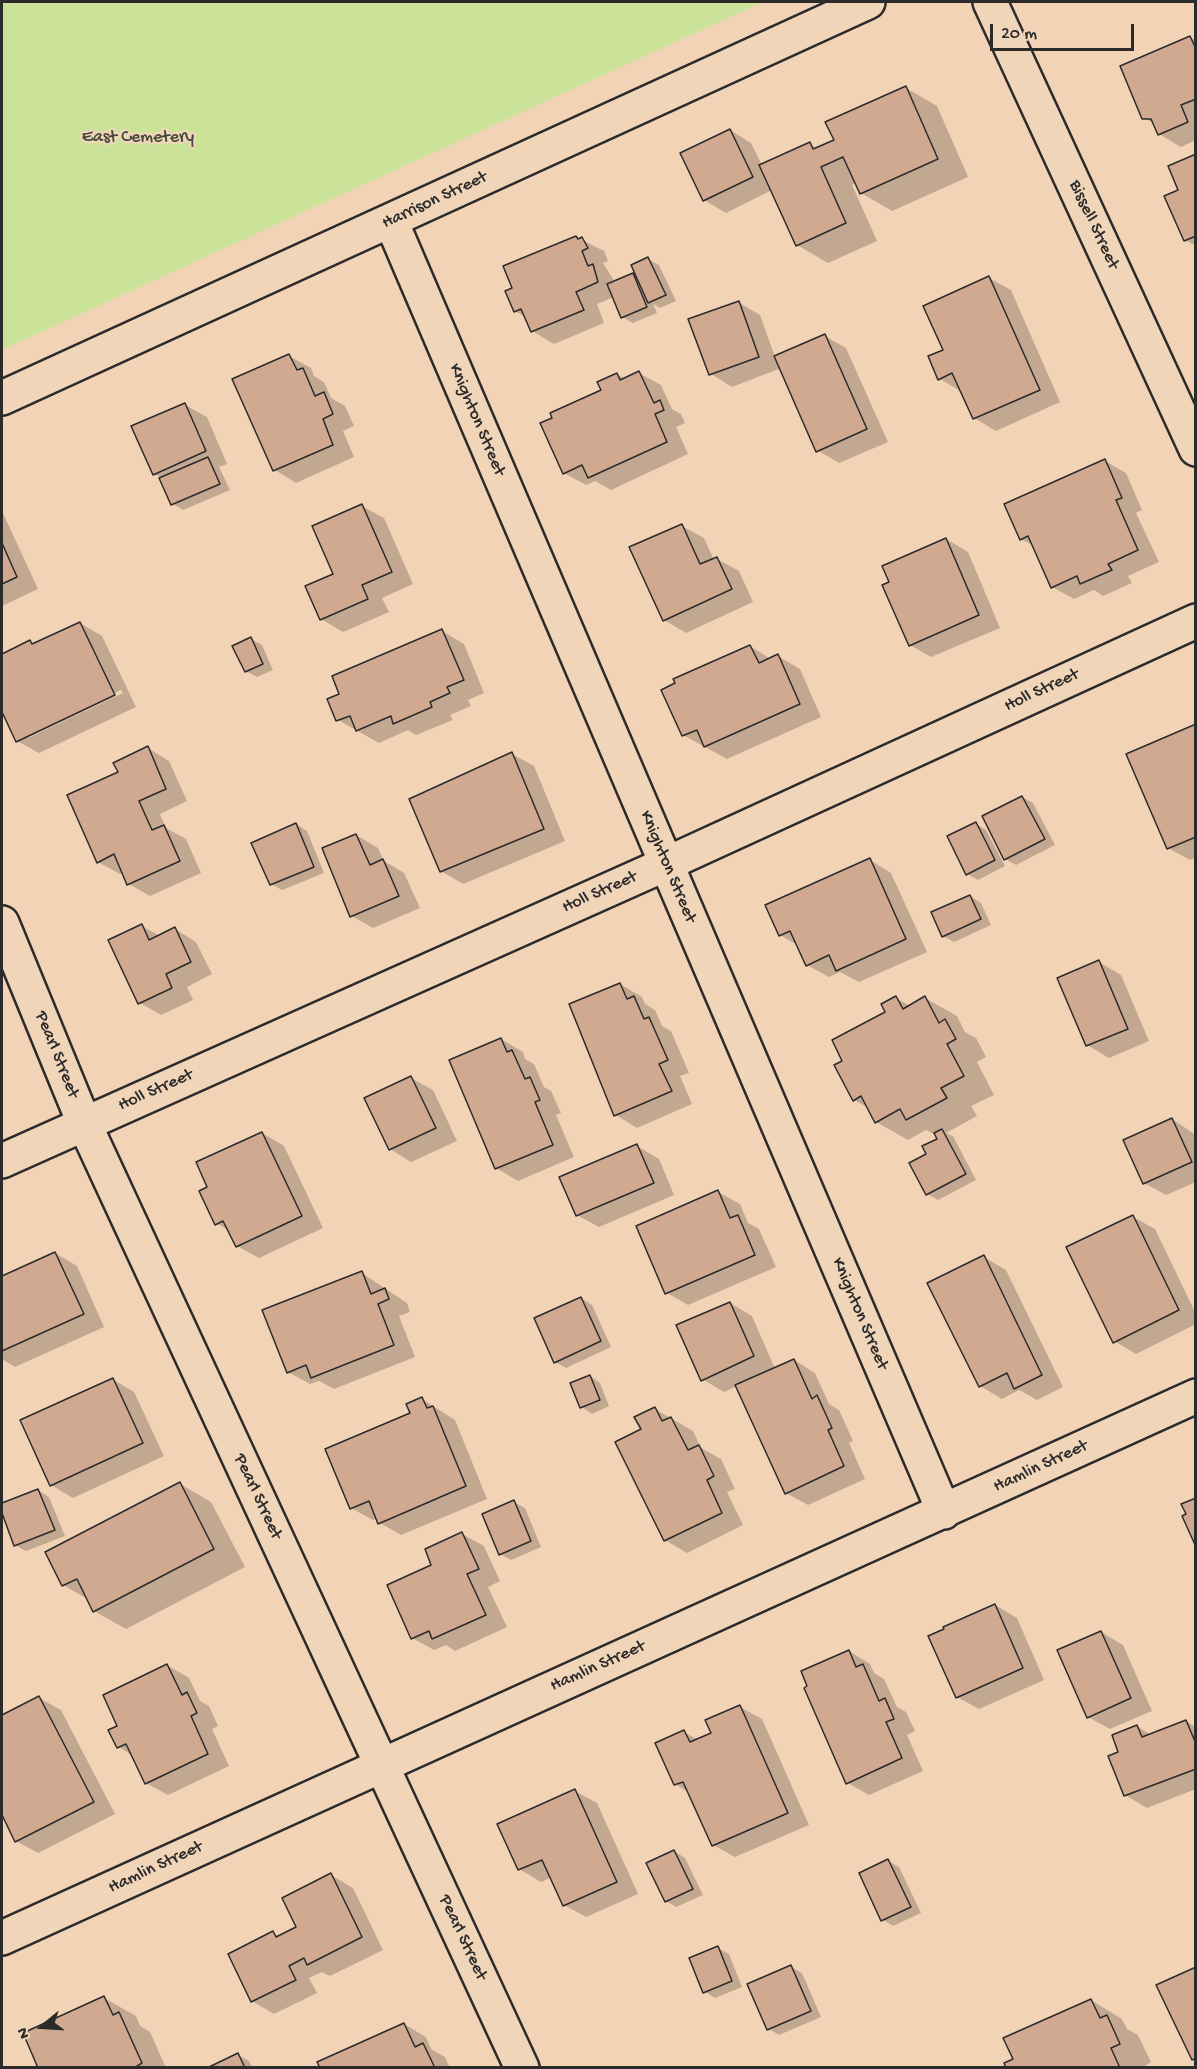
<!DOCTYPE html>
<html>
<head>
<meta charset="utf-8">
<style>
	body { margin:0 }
	#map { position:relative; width:1197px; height:2069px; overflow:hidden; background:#f3d3b5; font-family:"Gochi Hand",sans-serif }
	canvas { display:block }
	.frame { position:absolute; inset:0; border:3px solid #2b2b2b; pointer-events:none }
	.north { position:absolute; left:12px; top:1997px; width:60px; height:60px; -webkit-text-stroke:4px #f1d5b8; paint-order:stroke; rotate:252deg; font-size:16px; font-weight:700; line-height:24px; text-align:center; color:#2b2b2b }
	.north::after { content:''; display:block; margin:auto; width:21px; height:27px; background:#2b2b2b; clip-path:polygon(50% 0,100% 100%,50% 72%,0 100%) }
	.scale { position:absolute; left:990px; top:24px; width:144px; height:27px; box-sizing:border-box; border:3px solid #2b2b2b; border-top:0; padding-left:8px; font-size:18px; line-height:21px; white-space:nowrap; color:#2b2b2b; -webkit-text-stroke:4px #f1d5b8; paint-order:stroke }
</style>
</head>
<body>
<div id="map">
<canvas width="1197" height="2069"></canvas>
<div class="frame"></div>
<div class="north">N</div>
<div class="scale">20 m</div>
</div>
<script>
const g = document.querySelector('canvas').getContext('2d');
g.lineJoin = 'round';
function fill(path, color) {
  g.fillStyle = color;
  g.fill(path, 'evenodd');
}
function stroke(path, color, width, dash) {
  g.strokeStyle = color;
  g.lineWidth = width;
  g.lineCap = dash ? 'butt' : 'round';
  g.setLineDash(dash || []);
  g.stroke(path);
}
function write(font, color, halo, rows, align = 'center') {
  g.font = font + ' "Gochi Hand",sans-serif';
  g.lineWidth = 4.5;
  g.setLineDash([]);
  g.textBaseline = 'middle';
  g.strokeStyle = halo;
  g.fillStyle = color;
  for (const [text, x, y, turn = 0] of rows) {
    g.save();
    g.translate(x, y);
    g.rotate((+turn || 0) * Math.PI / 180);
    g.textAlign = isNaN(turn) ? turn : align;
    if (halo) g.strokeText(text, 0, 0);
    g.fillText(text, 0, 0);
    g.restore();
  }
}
const green = new Path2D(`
	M2 2H763L2 350Z`);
const shadow = new Path2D(`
	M1190 37 1196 41V140L1181 147 1159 134 1155 124 1144 118Z
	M906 88 937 106 968 177 892 211 861 193 856 183 852 185 877 241 828 263 797 245 772 190 726 213 704 200 730 130 751 143 762 165 810 144 818 149 836 141Z
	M1196 155V246L1185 240 1180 191Z
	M576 237 604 251 608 261 603 263 615 282 636 273 648 259 659 265 676 301 660 308 653 304 657 313 633 323 622 317 614 297 597 304 604 323 554 344 532 331 527 318 515 311Z
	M989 278 1011 290 1060 402 996 431 974 418 962 392 940 379 945 350Z
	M738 302 760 315 775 357 825 336 846 348 888 442 839 463 817 450 781 368 732 387 711 374Z
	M289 356 311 368 314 376 324 382 331 398 345 406 354 426 343 431 354 457 296 483 275 470Z
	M639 373 661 385 672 409 681 414 685 423 676 427 688 454 611 490 595 481 586 485 564 473 603 391 617 374 625 379Z
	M185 405 207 417 227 464 219 467 230 490 183 510 173 504 163 478 154 474Z
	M1105 461 1126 473 1142 510 1136 513 1159 562 1128 576 1132 583 1103 596 1094 590 1074 599 1052 587 1034 546 1021 539Z
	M362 506 384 518 413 584 382 598 389 612 343 632 321 619 335 575Z
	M2 511 38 589 2 606Z
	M682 526 704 538 714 560 717 559 739 571 753 602 686 633 664 620Z
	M946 539 968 552 1000 628 931 657 910 645 891 583Z
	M80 623 102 636 136 707 39 753 17 741 2 709V656L30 642 35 645ZM121 690 123 693 28 738V734Z
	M442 631 464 644 484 693 468 700 471 706 450 715 453 720 416 735 408 730 379 743 338 720Z
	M251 639 262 645 273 670 257 677 246 671Z
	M750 646 771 659 778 656 800 669 821 717 727 759 683 735Z
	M1196 725V858L1190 860 1168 848Z
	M148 748 169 761 187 801 160 814 166 828 186 839 201 873 150 896 129 884 124 872 120 874 98 862 120 773Z
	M512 754 534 766 565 841 463 884 441 871Z
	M1022 797 1033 803 1055 845 1016 865 1005 859Z
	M296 824 307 831 324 873 282 890 271 884Z
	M976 824 986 830 1005 866 978 880 967 874Z
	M356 835 378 848 384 861 404 873 420 908 373 928 352 916Z
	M870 860 891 873 927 952 859 982 840 972 829 977 807 965 799 946 780 935Z
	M970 896 981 903 991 925 954 942 943 936Z
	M142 926 160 936 175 929 196 942 212 974 187 987 193 1000 161 1015 140 1003Z
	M1099 962 1121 975 1149 1041 1109 1058 1087 1045Z
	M620 984 642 997 645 1004 655 1010 662 1026 671 1031 689 1073 680 1076 692 1104 637 1128 616 1115Z
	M896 998 910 1006 925 998 957 1016 965 1032 976 1038 986 1057 977 1062 994 1095 971 1106 977 1116 946 1133 953 1136 976 1180 938 1200 927 1194 928 1154 939 1140 937 1136 926 1130 908 1140 876 1122 869 1108 854 1100 844 1061 887 1012Z
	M501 1039 523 1052 525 1059 534 1064 544 1087 551 1091 561 1113 556 1115 574 1157 518 1181 496 1168Z
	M411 1078 433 1090 457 1141 411 1162 390 1149Z
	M1172 1119 1196 1135V1182L1166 1195 1144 1183Z
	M262 1133 284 1146 323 1228 259 1258 237 1246 230 1231 216 1223 209 1188Z
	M637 1146 659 1159 674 1195 599 1227 577 1215Z
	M718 1192 740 1204 748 1223 759 1229 776 1267 688 1305 667 1293Z
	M1133 1217 1155 1229 1196 1314V1324L1136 1354 1114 1341Z
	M55 1253 77 1266 104 1327 15 1367 2 1359V1278Z
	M984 1257 1006 1270 1063 1387 1037 1400 1019 1390 1002 1399 980 1386Z
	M362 1273 407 1303 410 1312 399 1316 415 1357 334 1389 319 1381 310 1384 288 1372Z
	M581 1298 592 1305 611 1347 566 1368 555 1362Z
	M730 1303 752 1316 775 1369 794 1360 815 1373 829 1404 839 1410 853 1441 849 1443 865 1479 808 1505 786 1493 737 1386 724 1392 702 1379Z
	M590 1376 600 1383 609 1406 592 1414 582 1407 572 1384Z
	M112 1379 134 1392 164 1456 73 1498 51 1485Z
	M422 1399 455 1420 487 1499 401 1535 380 1523 378 1518 373 1520 351 1508Z
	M655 1409 693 1431 701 1448 721 1459 735 1489 727 1492 743 1525 687 1553 665 1540 643 1430Z
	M180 1484 211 1502 245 1567 126 1629 94 1611 89 1600 63 1585Z
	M38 1490 49 1497 65 1536 26 1551 15 1545 2 1505Z
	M514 1502 525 1508 541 1547 511 1560 500 1554Z
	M462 1534 484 1546 500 1581 488 1587 507 1627 455 1651 446 1645 434 1650 412 1638 433 1565Z
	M995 1605 1017 1618 1044 1680 979 1709 957 1697Z
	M1101 1632 1123 1645 1152 1711 1110 1729 1088 1717Z
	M849 1651 870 1664 874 1673 884 1679 897 1707 906 1712 915 1731 907 1735 923 1771 869 1795 848 1783Z
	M167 1665 189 1678 200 1701 209 1706 218 1726 212 1729 229 1766 168 1795 146 1783 133 1756 119 1747V1726Z
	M39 1698 61 1710 115 1814 38 1853 16 1841 2 1812V1717Z
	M740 1707 762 1719 809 1825 735 1857 713 1845 690 1793 675 1784 684 1732 698 1740 713 1733Z
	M1186 1721 1196 1727V1789L1147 1808 1125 1795 1120 1753 1137 1726 1151 1735Z
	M575 1791 597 1803 638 1894 586 1917 564 1905 552 1877 541 1882 519 1869Z
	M674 1851 685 1858 703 1895 676 1907 666 1901Z
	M888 1861 899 1867 921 1913 893 1926 882 1919Z
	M331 1875 353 1888 383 1950 330 1976 322 1972 309 1978 317 1993 274 2014 252 2001 273 1933 280 1937 298 1928Z
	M718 1948 729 1954 742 1987 715 1998 705 1992Z
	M791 1967 802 1973 821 2017 779 2035 769 2029Z
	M104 1998 136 2016 140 2026 150 2032 166 2068H40Z
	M1091 2000 1122 2019 1127 2029 1138 2035 1151 2062 1142 2068H1008Z
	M404 2024 426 2037 431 2049 445 2057 450 2068H322Z
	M238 2055 249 2061 252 2068H210Z`);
const building = new Path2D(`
	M1190 36 1196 49V99L1181 105 1188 122 1158 135 1151 119H1142L1120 66Z
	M906 86 938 159 860 194 843 157 821 167 846 223 796 246 759 165 810 142 813 149 834 140 825 122Z
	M730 129 753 177 703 201 680 153Z
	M1196 154V236L1184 241 1164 196 1178 190 1168 166Z
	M576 236 578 239 582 237 588 248 582 251 588 266 593 264 598 282 576 292 584 310 531 332 521 309 514 312 505 291 512 288 503 266Z
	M648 257 666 295 648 303 631 265Z
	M633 273 647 307 621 318 607 284Z
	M989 276 1040 390 973 419 952 373 938 380 928 356 943 350 923 306Z
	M739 301 759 357 709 375 688 319Z
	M825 334 867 429 816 452 774 356Z
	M289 354 297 370 303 368 315 396 324 392 333 414 323 419 333 445 273 471 232 379Z
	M639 371 654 403 660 400 664 410 655 414 667 442 588 478 582 465 563 474 540 423 552 418 550 413 601 390 597 382 617 373 620 380Z
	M185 403 206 451 153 475 131 426Z
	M208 457 220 484 171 505 159 478Z
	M1105 459 1122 498 1116 500 1138 550 1108 564 1112 570 1080 584 1077 576 1051 588 1028 536 1020 540 1004 504Z
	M362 504 392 572 362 585 368 599 320 620 305 586 333 574 312 526Z
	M682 524 700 564 717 557 732 589 663 621 629 547Z
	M946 538 979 615 909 646 882 585 889 582 882 566Z
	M2 543 17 577 2 584Z
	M80 622 115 695 16 742 2 712V654L30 640 32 644Z
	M442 629 464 680 447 687 450 693 430 702 432 707 393 724 391 716 356 731 350 716 336 721 327 699 339 694 332 676Z
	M251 637 263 664 245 672 232 646Z
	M750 645 759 663 778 654 800 704 704 747 697 730 682 736 661 690 675 683 673 679Z
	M1196 724V837L1167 849 1126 754Z
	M148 746 166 789 139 801 152 830 164 825 180 861 127 885 114 854 97 863 67 795 118 772 113 763Z
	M512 752 544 829 440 872 409 799Z
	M1022 796 1045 839 1004 860 982 816Z
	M976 822 995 860 966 875 947 836Z
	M296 823 314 867 270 885 251 843Z
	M356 834 370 865 383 859 399 896 350 917 322 848Z
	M870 858 906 939 836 971 829 955 806 966 790 931 779 936 765 905Z
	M970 895 981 919 942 937 931 912Z
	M142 924 149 940 175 927 191 962 166 974 172 988 138 1004 108 940Z
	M1099 960 1128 1029 1086 1046 1057 978Z
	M620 983 627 999 634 996 644 1019 649 1017 668 1060 659 1064 672 1091 614 1116 569 1004Z
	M896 996 903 1009 925 996 939 1023 945 1019 956 1039 947 1044 964 1076 941 1088 947 1098 906 1120 900 1109 875 1123 861 1096 853 1101 834 1065 842 1061 832 1040 885 1012 881 1004Z
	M501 1038 507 1052 512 1050 525 1079 530 1077 540 1100 535 1102 553 1145 495 1169 449 1060Z
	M411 1076 436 1128 389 1150 364 1098Z
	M1172 1118 1192 1162 1143 1184 1123 1140Z
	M942 1129 966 1174 926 1195 909 1163 926 1154 922 1146 937 1139 934 1133Z
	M262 1132 302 1216 236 1247 223 1221 215 1225 199 1191 207 1187 196 1162Z
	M637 1144 654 1183 576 1216 559 1177Z
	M718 1190 730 1218 738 1215 755 1255 665 1294 636 1226Z
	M1133 1215 1179 1310 1113 1343 1066 1247Z
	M55 1252 84 1314 2 1351V1276Z
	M984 1255 1042 1375 1014 1389 1007 1373 979 1387 927 1283Z
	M362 1271 371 1294 385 1288 389 1299 378 1304 394 1345 311 1378 306 1365 287 1373 262 1310Z
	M581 1297 601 1341 554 1363 534 1318Z
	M730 1302 754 1356 701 1381 676 1325Z
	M794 1359 812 1399 817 1395 832 1428 828 1430 844 1466 785 1494 735 1385Z
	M590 1375 600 1400 580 1408 570 1383Z
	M113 1378 143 1443 50 1486 20 1420Z
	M422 1397 427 1408 433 1406 466 1486 378 1524 369 1501 350 1509 325 1449 410 1413 406 1404Z
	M655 1407 662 1421 671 1417 688 1450 699 1445 714 1476 707 1480 722 1513 664 1541 615 1442 641 1429 634 1417Z
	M180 1482 214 1549 93 1612 77 1579 62 1586 45 1552Z
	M38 1489 55 1530 14 1546 2 1513V1503Z
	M1196 1498V1547L1182 1516 1186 1514 1181 1504Z
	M514 1500 531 1541 499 1555 482 1514Z
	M462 1532 479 1569 467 1574 486 1615 432 1639 429 1631 411 1639 387 1585 431 1565 425 1549Z
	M995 1604 1023 1668 956 1698 928 1636 944 1629 943 1627Z
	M1101 1631 1131 1698 1087 1718 1057 1650Z
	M849 1650 856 1667 863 1664 879 1701 885 1698 894 1719 886 1722 902 1758 846 1784 804 1688 807 1686 801 1671Z
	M167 1664 182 1695 187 1692 197 1713 191 1716 208 1754 145 1784 126 1744 117 1748 108 1730 117 1726 103 1695Z
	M39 1696 94 1802 15 1842 2 1815V1715Z
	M740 1705 788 1813 712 1846 683 1782 674 1785 655 1743 684 1730 690 1742 711 1733 705 1720Z
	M1186 1720 1196 1744V1769L1124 1796 1108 1756 1118 1752 1112 1735 1137 1725 1142 1737Z
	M575 1789 617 1882 563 1906 542 1860 518 1870 497 1824Z
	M674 1850 693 1889 665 1902 646 1863Z
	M888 1859 911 1907 881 1921 859 1873Z
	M331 1873 362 1937 307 1965 304 1958 289 1966 296 1980 251 2002 228 1954 273 1931 276 1937 296 1927 282 1898Z
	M718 1946 732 1981 703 1993 689 1958Z
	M791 1965 811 2011 767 2030 747 1984Z
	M1196 1967V2058L1192 2060 1156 1985Z
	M104 1996 113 2015 119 2012 142 2063 134 2068H38L23 2033Z
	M1091 1999 1100 2018 1107 2015 1120 2044 1111 2048 1120 2068H1006L1004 2063 1013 2059 1003 2038Z
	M404 2023 415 2047 423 2043 435 2068H320L317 2062Z
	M238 2053 245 2068H207Z`);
const street = new Path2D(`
	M990 2 1196 449
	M391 221 944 1512
	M2 398 868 2
	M2 923 84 1123 522 2068
	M2 1161 666 864 1196 621
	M2 1938 1196 1396`);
const parkNames = [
	["East Cemetery",138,138]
];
const streetNames = [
	["Harrison Street",435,201,-25],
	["Bissell Street",1093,225,65],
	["Knighton Street",476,420,67],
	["Holl Street",1042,691,-25],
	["Knighton Street",667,867,67],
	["Holl Street",600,893,-24],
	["Pearl Street",56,1055,68],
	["Holl Street",156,1091,-24],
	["Knighton Street",859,1314,67],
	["Hamlin Street",1041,1467,-25],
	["Pearl Street",257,1497,65],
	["Hamlin Street",598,1667,-24],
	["Hamlin Street",156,1868,-25],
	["Pearl Street",462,1938,65]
];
fill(green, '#cbe399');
fill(shadow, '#0003');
fill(building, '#d1a991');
stroke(building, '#2b2b2b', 1.5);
stroke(street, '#2b2b2b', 38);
stroke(street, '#f1d5b8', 33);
write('18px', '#43473c', '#f1d5b8', parkNames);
write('18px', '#2b2b2b', '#f1d5b8', streetNames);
</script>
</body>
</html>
